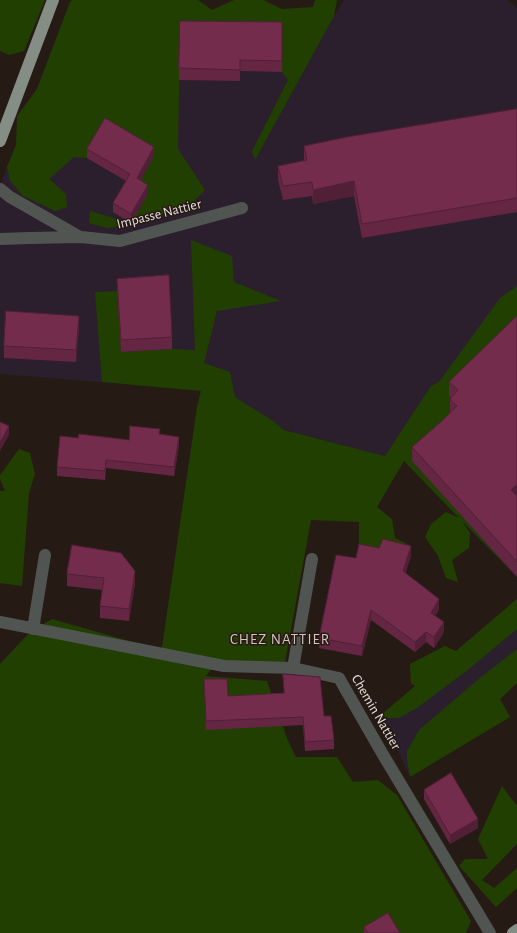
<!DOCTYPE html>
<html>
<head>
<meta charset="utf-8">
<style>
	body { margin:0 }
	canvas { display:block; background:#261a15 }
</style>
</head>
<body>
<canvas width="517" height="933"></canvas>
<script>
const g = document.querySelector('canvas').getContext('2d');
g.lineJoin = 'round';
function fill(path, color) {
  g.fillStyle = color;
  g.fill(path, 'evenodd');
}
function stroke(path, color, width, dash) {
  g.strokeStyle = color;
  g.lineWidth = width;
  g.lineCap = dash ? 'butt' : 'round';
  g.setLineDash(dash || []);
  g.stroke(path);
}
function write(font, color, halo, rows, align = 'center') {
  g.font = font + ' "Alegreya Sans",sans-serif';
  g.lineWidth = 3;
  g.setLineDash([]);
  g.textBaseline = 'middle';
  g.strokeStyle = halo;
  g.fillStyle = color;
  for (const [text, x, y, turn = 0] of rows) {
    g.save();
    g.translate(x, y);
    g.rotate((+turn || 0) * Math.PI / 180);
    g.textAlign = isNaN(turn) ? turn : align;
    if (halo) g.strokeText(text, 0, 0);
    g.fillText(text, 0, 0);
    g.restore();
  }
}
const industrial = new Path2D(`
	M344 0H507L517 8V577L404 461 197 407 201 390 0 374V186L70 2 334 16Z
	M517 599V683L500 699 510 717 410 777 381 715Z`);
const green = new Path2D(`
	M0 0H45L24 51 9 55 0 51Z
	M72 0H198L212 10 234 0H263L282 9 313 7 315 0H337L334 16 255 160 252 151 288 80 282 72V33L180 32 178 149 205 190 190 205 144 223 107 228 89 223 90 211 131 223 148 194 104 127 87 158 74 157 49 179 66 194 67 207 55 211 23 196 10 181 7 167 16 145 17 116 37 89 70 2Z
	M191 240 232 256 234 282 281 301 217 311 204 363 230 372 235 397 273 421 284 430 385 456 431 386 439 382 500 298 517 286V337L458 405 412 461 517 577 462 521 470 533 469 548 452 560 458 582 446 578 438 556 425 537 431 524 446 512 459 518 404 461 377 507 392 519 395 538 411 546V556L359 554V522L311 520 284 668 215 664 206 676 267 681 288 741 296 757H337L353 782 378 780 397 795 471 921 466 933H0V664L33 629H35L52 619 129 641 138 649 161 654 197 407 201 391 102 382 95 292 117 291 121 352 172 349 195 350Z
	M19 449 30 453 35 474 29 493 22 586 0 583V491H5L0 479V475Z
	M517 599V629L469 669 417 708 399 718H389L381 715 415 686 411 683 410 664 445 646 456 651Z
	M517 649V683L500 699 510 717 410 777 407 760V751L419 730 480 678Z
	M502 786 517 806V844L482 880 494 888 517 868V888L496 907 459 866 465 859H488L478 839Z`);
const minor = new Path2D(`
	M0 189 10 197 80 237
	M0 239 29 238 81 237 120 241 242 208
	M0 622 224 666 293 668 339 678 382 753 490 933
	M33 629 45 555
	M293 668 312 559`);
const major = new Path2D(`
	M0 141 53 0
	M513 933 517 930`);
const wall = new Path2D(`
	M282 22V72L240 71V81L179 80V68Z
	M517 109V212L362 238 354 196 313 204 312 196 283 200 278 180V166L304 161V146Z
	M87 149 154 156 140 180 148 194 131 223 113 212V203L126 181 87 158Z
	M117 279 172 337V349L121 352 117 291Z
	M517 316V577L412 461V447L443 420 450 413V399L451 398 449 396V382Z
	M79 328 76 362 4 358V346Z
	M160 434 179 445 174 476 106 468 105 480 57 476V467L78 438 129 440Z
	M411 556 405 573 439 609 435 616 444 632 434 648 426 642 415 652 371 620 362 656 319 648V638Z
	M135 571V583L129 621 100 618V606L102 590 67 586V574Z
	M204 679 228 696 324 716 334 740V749L305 751 303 725 206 730Z
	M424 790 478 828 450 844 424 799Z
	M364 927 400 933H364Z`);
const shadedWall = new Path2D(`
	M154 147V156L137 187V178Z
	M354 181V196L313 204V190Z
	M148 185V194L131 223V214Z
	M79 316V328L76 362V350Z
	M9 426V435L0 451V443Z
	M179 437V445L174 476V467Z
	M106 460V468L105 480V471Z
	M517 484V499L511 490Z
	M411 546V556L403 582V571Z
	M135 571V583L129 621V609Z
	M439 599V609L431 623V613Z
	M371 610V620L362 656V646Z
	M444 622V632L434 648V637Z
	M426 632V642L415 652V642Z
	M478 819V828L450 844V835Z`);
const building = new Path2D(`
	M180 21 282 22V61L240 60V70L179 68Z
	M517 109V198L362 224 354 181 313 190 312 182 283 186 278 166 307 160 304 146 347 137Z
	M105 118 154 147 137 178 148 185 131 214 113 203 130 174 87 149Z
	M169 275 172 337 121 340 117 279Z
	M6 311 79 316 76 350 4 346Z
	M517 316V484L511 490 517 496V562L412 447 443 420 457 406 450 399 458 390 449 382Z
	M0 422 9 426 0 443Z
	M130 426 160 429 159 434 179 437 174 467 106 460 105 471 57 467 60 436 78 438 79 434 129 440Z
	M383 539 411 546 403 571 439 599 431 613 444 622 434 637 426 632 415 642 371 610 362 646 319 638 336 555 356 558 359 544 379 548Z
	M72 545 121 553 135 571 129 609 100 606 104 578 67 574Z
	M283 674 320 677 324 716H331L334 740 305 742 303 717 206 721 204 679H227L228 696 284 693Z
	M451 773 478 819 450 835 424 790Z
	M388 913 400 933H368L364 927Z`);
const streetNames = [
	["Impasse Nattier",159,214,-14],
	["Chemin Nattier",376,712,60]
];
const neighbourhoodNames = [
	["CHEZ NATTIER",280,639]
];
fill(industrial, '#2b1f2d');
fill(green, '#203f00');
stroke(minor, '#505551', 12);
stroke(major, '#848e85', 12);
fill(wall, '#642642');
fill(shadedWall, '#511f36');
fill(building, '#742c4d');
stroke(building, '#511f36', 1);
write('14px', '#e9e0dd', '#261a15', streetNames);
g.letterSpacing = '1px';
write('15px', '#d5c4bd', '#261a15', neighbourhoodNames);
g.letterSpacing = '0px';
</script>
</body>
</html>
